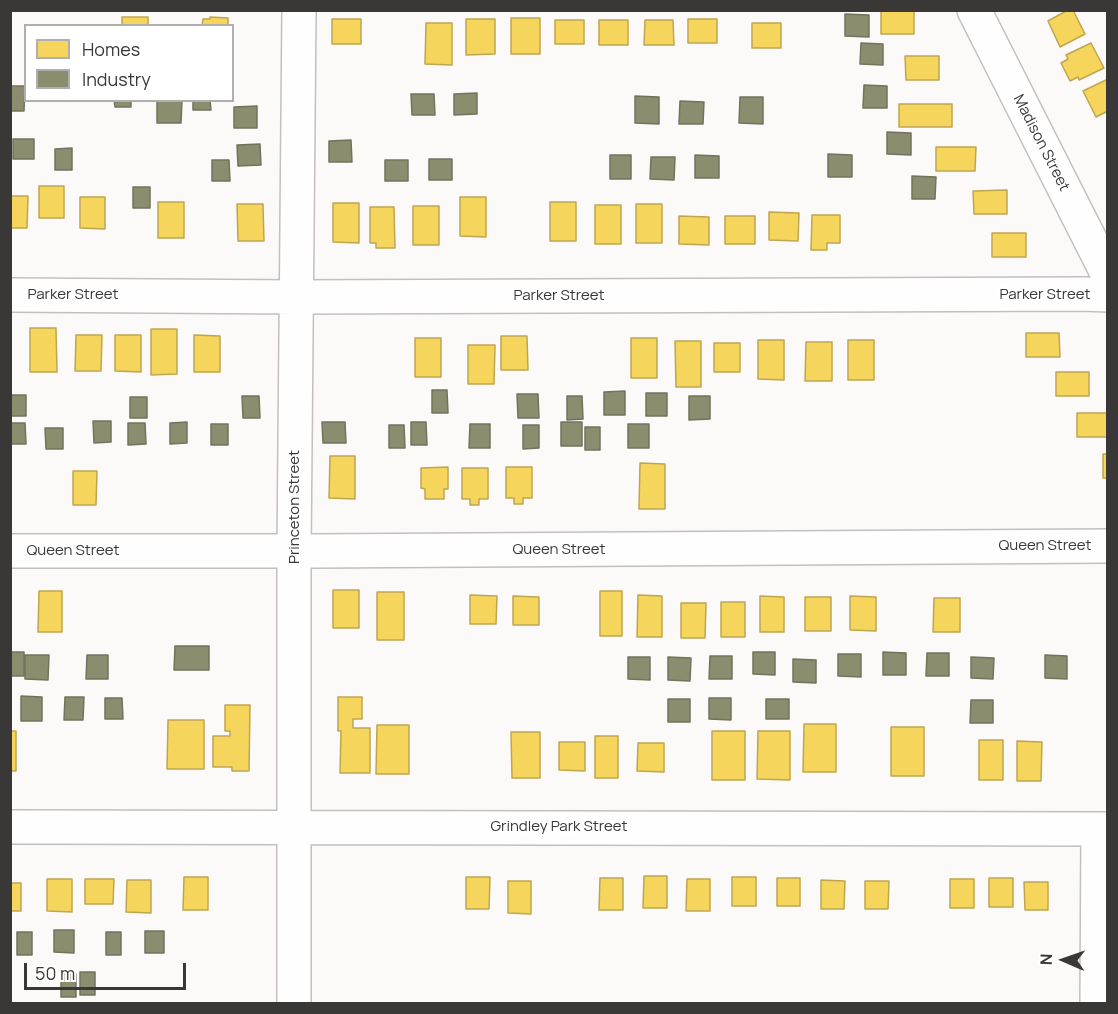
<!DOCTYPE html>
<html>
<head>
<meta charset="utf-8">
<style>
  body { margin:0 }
  #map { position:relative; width:1118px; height:1014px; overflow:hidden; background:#fcfaf8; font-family:Manrope,sans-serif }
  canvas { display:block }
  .frame { position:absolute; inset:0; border:12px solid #3a3836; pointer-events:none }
  .legend { position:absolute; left:24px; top:24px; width:210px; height:78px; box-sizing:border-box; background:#fff; border:2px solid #b0afaf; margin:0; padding:8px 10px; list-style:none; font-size:18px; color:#3a3836 }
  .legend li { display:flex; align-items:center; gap:12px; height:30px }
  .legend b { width:30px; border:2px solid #b0afaf }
  .north { position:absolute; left:1034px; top:930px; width:60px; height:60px; -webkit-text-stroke:4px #fff; paint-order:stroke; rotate:272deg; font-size:16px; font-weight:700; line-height:24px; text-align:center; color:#3a3836 }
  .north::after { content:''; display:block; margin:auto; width:21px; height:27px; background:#3a3836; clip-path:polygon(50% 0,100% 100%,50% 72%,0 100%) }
  .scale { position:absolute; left:24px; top:963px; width:162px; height:27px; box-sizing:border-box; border:3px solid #3a3836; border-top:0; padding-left:8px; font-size:18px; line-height:21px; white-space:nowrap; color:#3a3836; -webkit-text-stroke:4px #fff; paint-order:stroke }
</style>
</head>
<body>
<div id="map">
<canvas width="1118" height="1014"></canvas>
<div class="frame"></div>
<ul class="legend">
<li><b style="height:16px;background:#f6d55c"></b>Homes</li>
<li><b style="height:16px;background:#8c8c6e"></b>Industry</li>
</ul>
<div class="north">N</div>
<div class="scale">50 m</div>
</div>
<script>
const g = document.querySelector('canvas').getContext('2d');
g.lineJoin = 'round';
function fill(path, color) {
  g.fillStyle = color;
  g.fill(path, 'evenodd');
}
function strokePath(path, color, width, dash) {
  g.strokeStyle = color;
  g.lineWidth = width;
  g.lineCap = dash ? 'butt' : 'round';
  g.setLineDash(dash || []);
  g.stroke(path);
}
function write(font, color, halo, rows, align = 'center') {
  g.font = font + ' Manrope,sans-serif';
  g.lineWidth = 6;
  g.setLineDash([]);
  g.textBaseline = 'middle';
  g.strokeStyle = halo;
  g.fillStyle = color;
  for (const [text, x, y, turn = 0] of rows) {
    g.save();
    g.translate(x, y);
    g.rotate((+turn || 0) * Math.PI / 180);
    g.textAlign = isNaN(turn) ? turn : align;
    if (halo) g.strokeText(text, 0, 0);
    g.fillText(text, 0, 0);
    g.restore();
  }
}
const homes = new Path2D(`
  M881 10H914V34H881Z
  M1068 10H1073L1085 34 1060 47 1048 21Z
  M122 17H148V26H122Z
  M210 17 228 18V26H202L203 19H210Z
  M511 18H540V54H511Z
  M332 19H361V44H332Z
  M466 19H495V54L466 55Z
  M688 19H717V43H688Z
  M555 20H584V44H555Z
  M599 20H628V45H599Z
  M645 20H673L674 45H644Z
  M426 23H452V65L425 64Z
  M752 23H781V48H752Z
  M1091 43 1104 68 1079 80 1078 77 1070 81 1061 63 1068 59 1066 55Z
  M905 56H939V80H906Z
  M1108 79V111L1096 117 1083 91Z
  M899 104H952V127H899Z
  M936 147H976L975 171H936Z
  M39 186H64V218H39Z
  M1007 190V214H974L973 191Z
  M10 196H28L27 228H10Z
  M80 197H105V229L80 228Z
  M460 197H486V237L460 236Z
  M158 202H184V238H158Z
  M550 202H576V241H550Z
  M333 203H359V243L333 242Z
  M237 204H263L264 241H238Z
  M636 204H662V243H636Z
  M595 205H621V244H595Z
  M413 206H439V245H413Z
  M370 207H394L395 248H376V243H370Z
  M769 212 799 213 798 241 769 240Z
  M812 215H840V243H827V250H811Z
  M679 216 709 217V245L679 244Z
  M725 216H755V244H725Z
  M992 233H1026V257H992Z
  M30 328H56L57 372H30Z
  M151 329H177V374L151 375Z
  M1026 333H1059L1060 357H1026Z
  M76 335H102L101 371H75Z
  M115 335H141V372L115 371Z
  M194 335 220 336V372H194Z
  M501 336H527L528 370H501Z
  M415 338H441V377H415Z
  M631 338H657V378H631Z
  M758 340H784V380L758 379Z
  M848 340H874V380H848Z
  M675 341H701V387H676Z
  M806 342H832V381H805Z
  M714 343H740V372H714Z
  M468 345H495L494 384H468Z
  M1056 372H1089V396H1056Z
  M1077 413H1108V437H1077Z
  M1103 454H1108V478H1103Z
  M330 456H355V499L329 498Z
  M640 463 665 464V509H639Z
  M448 467V489H444V499H425V489L421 488V468Z
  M506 467H532V498H523V504H514V498H506Z
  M462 468H488V499H479V505H470V499H462Z
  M73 471H97L96 505H73Z
  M333 590H359V628H333Z
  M39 591H62V632H38Z
  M600 591H622V636H600Z
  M377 592H404V640H377Z
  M470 595 497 596 496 624H470Z
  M638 595 662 596V637H637Z
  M513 596 539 597V625H513Z
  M760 596 784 597V632H760Z
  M850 596 876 597V631L850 630Z
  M805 597H831V631H805Z
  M934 598H960V632H933Z
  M721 602H745V637H721Z
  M681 603H706L705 638H681Z
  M338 697H362V719H353V728H370V773H340L341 731H338Z
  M225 705H250L249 771H232V767H213V736H230V731H225Z
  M168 720H204V769H167Z
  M804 724H836V772H803Z
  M377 725H409V774H376Z
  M891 727H924V776H891Z
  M10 731H16V771H10Z
  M712 731H745V780H712Z
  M758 731H790V780L757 779Z
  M511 732H540V778H512Z
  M595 736H618V778H595Z
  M979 740H1003V780H979Z
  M1017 741 1042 742 1041 781H1017Z
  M559 742H585V771L559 770Z
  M638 743H664V772L637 771Z
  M644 876H667V908H643Z
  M184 877H208V910H183Z
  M466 877H490L489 909H466Z
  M732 877H756V906H732Z
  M600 878H623V910H599Z
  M777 878H800V906H777Z
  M989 878H1013V907H989Z
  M47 879H72V912L47 911Z
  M85 879H114L113 904H85Z
  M687 879H710V911H686Z
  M950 879H974V908H950Z
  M127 880H151V913L126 912Z
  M821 880 845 881 844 909H821Z
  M508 881H531V914L508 913Z
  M865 881H889L888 909H865Z
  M1024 882H1048V910H1025Z
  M10 883H21V911H10Z`);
fill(homes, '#f6d55c');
strokePath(homes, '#bea651', 1.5);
const industry = new Path2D(`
  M845 14 869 15V37L845 36Z
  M861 43 883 44V65L860 64Z
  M864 85 887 86V108H863Z
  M10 86H25L24 111H10Z
  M477 93V114L454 115V94Z
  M411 94H434L435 115H412Z
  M635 96 659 97V124L635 123Z
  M740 97H763V124L739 123Z
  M114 100H131V107H115Z
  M157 100H182L181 123H157Z
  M193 100H210L211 110H193Z
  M680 101 704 102 703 124H679Z
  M257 106V128H234V107Z
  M887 132 911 133V155L887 154Z
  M13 139H34V159H13Z
  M351 140 352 162H329V141Z
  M260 144 261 165 238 166 237 145Z
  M72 148V170H55V149Z
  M828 154 852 155V177H828Z
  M610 155H631V179H610Z
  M695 155 719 156V178H695Z
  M651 157H675L674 180 650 179Z
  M429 159H452V180H429Z
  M212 160H229L230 181H212Z
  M385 160H408V181H385Z
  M912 176 936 177 935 199H912Z
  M133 187H150V208H133Z
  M432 390H447L448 413H432Z
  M625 391V415H604V392Z
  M646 393H667V416H646Z
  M517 394H538L539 418H518Z
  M10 395H26V416H10Z
  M242 396H259L260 418H243Z
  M567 396H582L583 419 567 420Z
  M689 396H710V419L689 420Z
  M130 397H147V418H130Z
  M93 421H111V442L94 443Z
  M187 422V443L170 444V423Z
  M322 422H345L346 443H323Z
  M411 422H426L427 445H411Z
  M561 422H582V446H561Z
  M10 423H25L26 444H10Z
  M128 423H145L146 444 128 445Z
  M211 424H228V445H211Z
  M470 424H490V448H469Z
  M628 424H649V448H628Z
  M389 425H404L405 448H389Z
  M523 425H539V448L523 449Z
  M585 427H600V450H585Z
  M45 428H63V449H46Z
  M175 646H209V670H174Z
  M10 652H24V676H10Z
  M753 652H775V675L753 674Z
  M883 652 906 653V675H883Z
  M927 653H949V676H926Z
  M838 654H861V677L838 676Z
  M25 655H49L48 680 25 679Z
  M87 655H108V679H86Z
  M1045 655 1067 656V679L1045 678Z
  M710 656H732V679H709Z
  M628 657H650V680L628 679Z
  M668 657 691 658 690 681 668 680Z
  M971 657 994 658 993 679 971 678Z
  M793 659 816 660V683L793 682Z
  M21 696 42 697V721H21Z
  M65 697H84L83 720H64Z
  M105 698H122L123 719H105Z
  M709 698H731V720L709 719Z
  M668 699H690V722H668Z
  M766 699H789V719H766Z
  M971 700H993V723H970Z
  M54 930H74V953L54 952Z
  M145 931H164V953H145Z
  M17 932H32V955H17Z
  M106 932H121V955H106Z
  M80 972H95V995H80Z
  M61 974H76V997H61Z`);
fill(industry, '#8c8c6e');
strokePath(industry, '#73735d', 1.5);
const minor = new Path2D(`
  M974 10 1108 275
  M10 295 297 297 1085 294 1108 295
  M10 551H315L1108 546
  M10 827 1108 829
  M294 1004V551L299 10
  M1097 1004 1098 829`);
strokePath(minor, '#c2bfbe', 36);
strokePath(minor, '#fffefe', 33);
write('15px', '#3a3836', '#fff', [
  ["Madison Street",1041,143,63],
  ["Parker Street",73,295],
  ["Parker Street",1045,295],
  ["Parker Street",559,296],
  ["Princeton Street",295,507,-90],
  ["Queen Street",1045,546],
  ["Queen Street",559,550],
  ["Queen Street",73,551],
  ["Grindley Park Street",559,827]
]);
</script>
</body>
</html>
